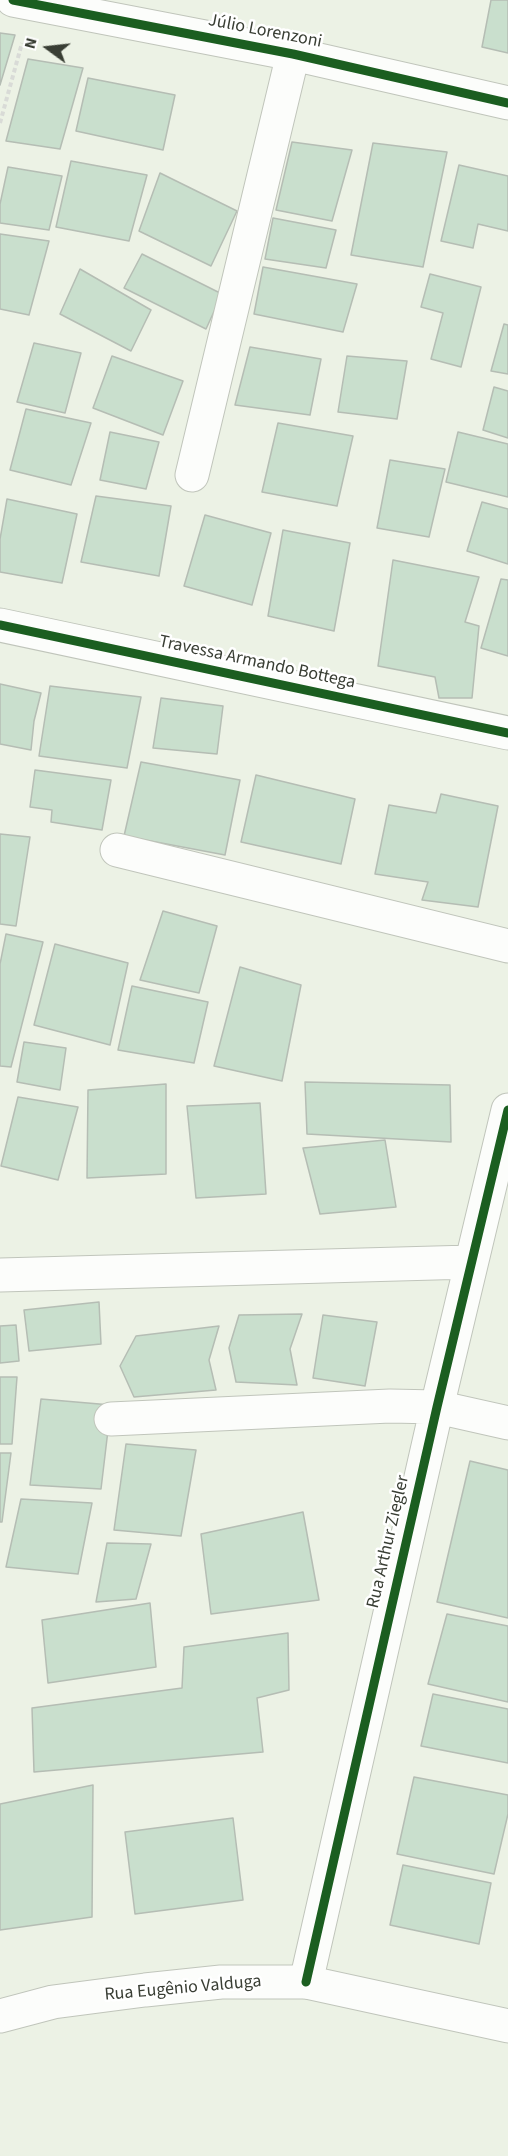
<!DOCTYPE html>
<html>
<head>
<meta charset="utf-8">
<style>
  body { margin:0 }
  #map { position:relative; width:508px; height:2156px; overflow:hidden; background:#ecf2e5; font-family:"Source Sans 3",sans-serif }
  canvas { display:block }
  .north { position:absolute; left:18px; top:18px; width:60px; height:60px; -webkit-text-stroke:4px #fff; paint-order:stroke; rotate:285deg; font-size:16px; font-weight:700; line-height:24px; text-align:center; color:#393e34 }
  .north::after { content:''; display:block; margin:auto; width:21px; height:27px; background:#393e34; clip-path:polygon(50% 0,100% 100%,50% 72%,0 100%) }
</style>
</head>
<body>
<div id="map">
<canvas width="508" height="2156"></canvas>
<div class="north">N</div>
</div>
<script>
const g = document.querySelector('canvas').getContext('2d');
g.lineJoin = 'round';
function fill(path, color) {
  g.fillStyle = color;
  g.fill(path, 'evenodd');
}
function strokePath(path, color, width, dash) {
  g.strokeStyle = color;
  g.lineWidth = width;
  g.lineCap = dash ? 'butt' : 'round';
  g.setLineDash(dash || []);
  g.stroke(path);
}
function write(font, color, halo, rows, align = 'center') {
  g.font = font + ' "Source Sans 3",sans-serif';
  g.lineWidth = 5;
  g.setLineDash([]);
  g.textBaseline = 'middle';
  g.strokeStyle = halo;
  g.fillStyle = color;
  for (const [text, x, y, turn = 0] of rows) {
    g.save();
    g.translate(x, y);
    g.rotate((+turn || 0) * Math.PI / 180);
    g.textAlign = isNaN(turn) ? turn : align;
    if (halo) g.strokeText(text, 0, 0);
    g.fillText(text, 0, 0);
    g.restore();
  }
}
const building = new Path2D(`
  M491 0H508V53L482 47Z
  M0 33 15 35 0 85Z
  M28 59 83 68 60 149 6 141Z
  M88 78 175 95 163 150 76 131Z
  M292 142 352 150 332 221 276 210Z
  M373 143 447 152 423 267 351 255Z
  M71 161 147 175 129 241 56 227Z
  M459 165 508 176V231L478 224 473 248 441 241Z
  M8 167 62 176 49 230 0 223V204Z
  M160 173 237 211 211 266 139 231Z
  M273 218 336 230 326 268 265 259Z
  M0 234 49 241 29 315 0 309Z
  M142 254 222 294 206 329 124 288Z
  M263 267 357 284 343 332 254 314Z
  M80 269 151 310 131 351 60 314Z
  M430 274 481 287 461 367 431 359 443 313 421 307Z
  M504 324 508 325V374L491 371Z
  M34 343 81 353 65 413 17 402Z
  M250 347 321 359 310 415 235 405Z
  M112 356 183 381 163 435 93 408Z
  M347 356 407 361 397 419 338 412Z
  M494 387 508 391V438L483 430Z
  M26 409 91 423 71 485 10 470Z
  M278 423 353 436 337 506 262 492Z
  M110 432 159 442 146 489 100 480Z
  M458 432 508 444V497L446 482Z
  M390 460 445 469 429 537 377 528Z
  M96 496 171 506 159 576 81 562Z
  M7 499 77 514 62 583 0 572V539Z
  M482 502 508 509V564L467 551Z
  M205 515 271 533 252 605 184 586Z
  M283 530 350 543 334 631 268 616Z
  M393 560 479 577 465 622 479 626 472 698H439L435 677 378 666Z
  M501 579 508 580V656L481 648Z
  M0 684 41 693 34 721 31 750 0 744Z
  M50 686 141 697 127 768 39 756Z
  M161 698 223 706 217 754 153 748Z
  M141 762 240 780 225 855 124 836Z
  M35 770 111 780 102 830 51 822 52 810 30 807Z
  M256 775 355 799 341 864 241 842Z
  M441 794 498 806 478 907 422 900 428 882 375 874 389 805 436 813Z
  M0 834 30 837 16 926 0 924Z
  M163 911 217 926 199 993 140 980Z
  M6 934 43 942 11 1067 0 1066V964Z
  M55 944 128 963 110 1045 34 1025Z
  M240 967 301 985 282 1081 214 1066Z
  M132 986 208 1002 194 1063 118 1050Z
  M24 1042 66 1048 60 1090 17 1082Z
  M305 1082 450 1085 451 1142 307 1134Z
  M166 1084V1174L87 1178 88 1090Z
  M18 1097 78 1107 58 1180 1 1166Z
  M260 1103 266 1194 196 1198 187 1106Z
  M385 1140 396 1207 320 1214 303 1148Z
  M99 1302 101 1344 29 1351 24 1310Z
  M302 1314 290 1349 297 1385 236 1382 229 1348 239 1315Z
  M323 1315 377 1322 365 1386 313 1378Z
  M16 1325 19 1361 0 1363V1326Z
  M219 1326 209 1360 216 1390 134 1397 120 1366 136 1336Z
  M0 1377H17L12 1444H0Z
  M41 1399 111 1405 101 1489 30 1485Z
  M126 1444 196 1450 181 1536 114 1530Z
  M0 1453H11L2 1522H0Z
  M470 1461 508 1470V1618L437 1602Z
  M21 1499 92 1503 78 1574 6 1567Z
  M303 1512 319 1600 211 1614 201 1534Z
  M107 1543 151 1544 136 1599 96 1602Z
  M150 1603 156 1667 48 1683 42 1620Z
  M447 1614 508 1626V1702L428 1684Z
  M288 1633 289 1690 257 1698 263 1752 34 1772 32 1708 182 1688 184 1647Z
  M433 1694 508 1709V1763L421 1746Z
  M414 1777 508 1795V1814L494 1874 397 1854Z
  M93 1785 92 1917 0 1930V1804Z
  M233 1818 243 1900 135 1914 125 1832Z
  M403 1865 491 1883 479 1944 390 1925Z`);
fill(building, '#c9dfcd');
strokePath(building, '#b5bdb4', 1.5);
const minor = new Path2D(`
  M13 0 293 54 508 103
  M192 475 293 54
  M0 625 508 733
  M117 850 508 946
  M0 1275 471 1262
  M111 1419 390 1406 437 1407 508 1423
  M306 1982 437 1407 508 1110`);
const major = new Path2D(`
  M0 2016 53 2002 145 1990 221 1982H306L508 2026`);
strokePath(minor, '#c0c5bb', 35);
strokePath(major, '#c0c5bb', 35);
strokePath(new Path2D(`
  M0 123 22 43`), '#d9dbd7', 4, [4.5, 3]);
strokePath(minor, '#fcfdfb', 33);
strokePath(major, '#fcfdfb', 33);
strokePath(new Path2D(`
  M13 0 293 54 508 103
  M0 625 508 733
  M306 1982 437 1407 508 1110`), '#1b5e20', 9);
write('18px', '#393e34', '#fff', [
  ["Júlio Lorenzoni",265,32,11],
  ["Travessa Armando Bottega",257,663,12],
  ["Rua Arthur Ziegler",389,1542,-77],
  ["Rua Eugênio Valduga",183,1989,-5]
]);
</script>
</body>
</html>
